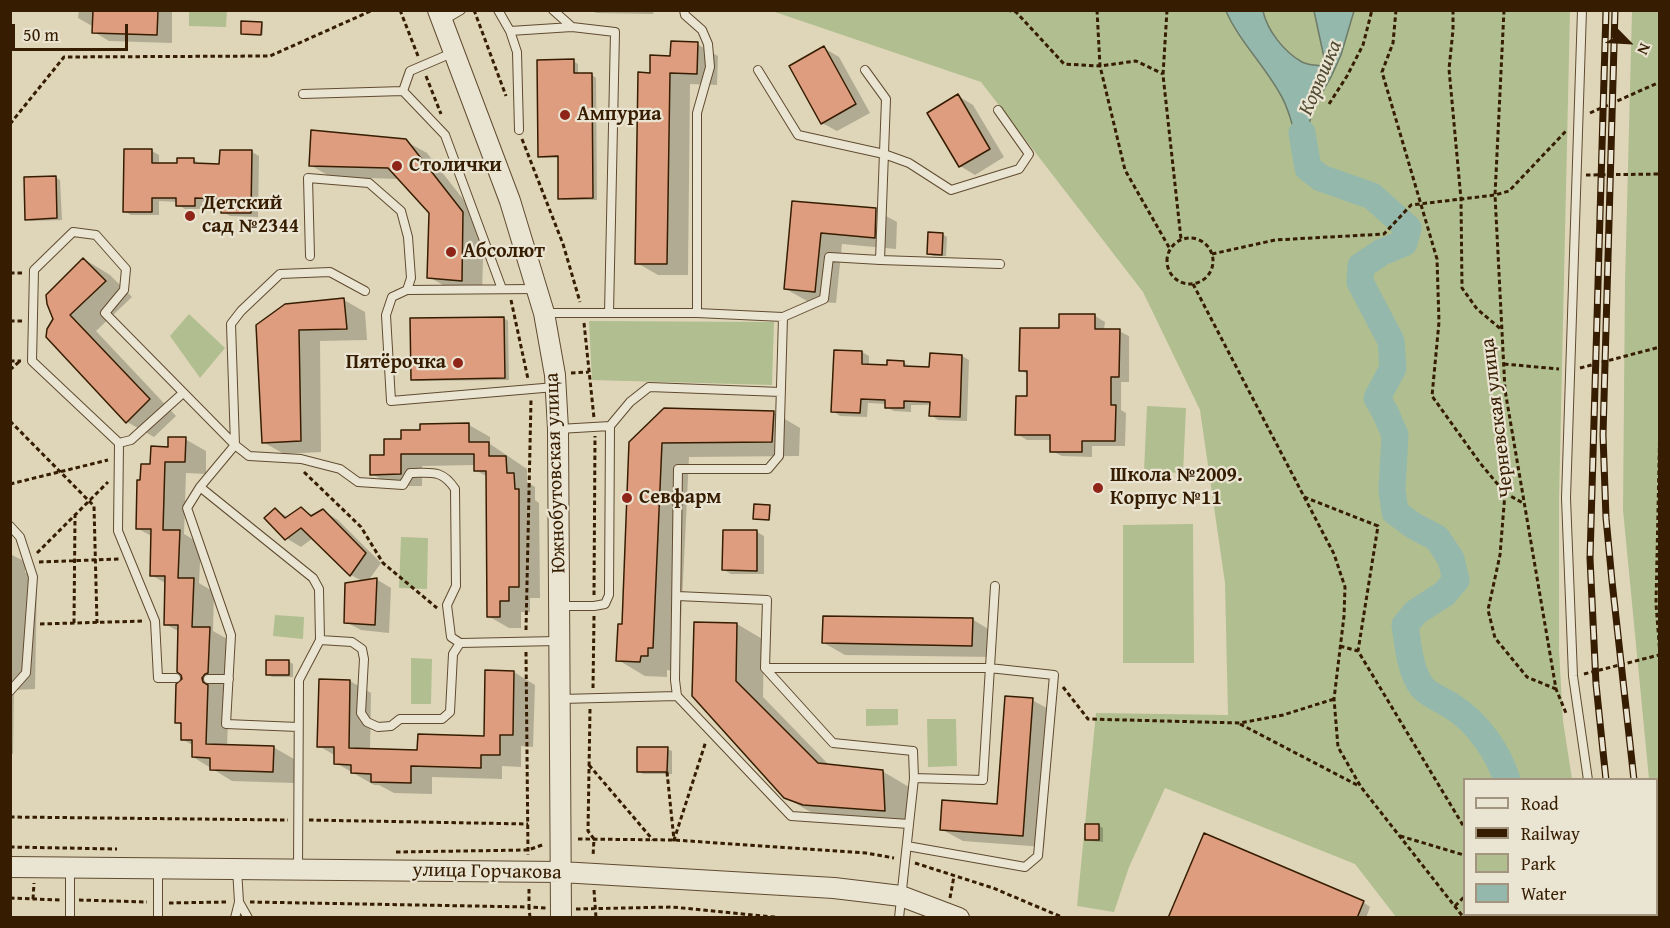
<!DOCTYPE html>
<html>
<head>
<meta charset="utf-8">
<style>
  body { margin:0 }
  #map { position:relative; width:1670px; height:928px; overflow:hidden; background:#dfd6b9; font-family:"Gentium Book Plus",serif }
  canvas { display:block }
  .frame { position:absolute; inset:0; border:12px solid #361d01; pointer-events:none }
  .legend { position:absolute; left:1463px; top:778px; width:195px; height:138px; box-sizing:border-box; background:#eae4d2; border:2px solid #a2947e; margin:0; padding:8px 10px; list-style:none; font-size:18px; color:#361d01 }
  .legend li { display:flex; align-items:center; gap:12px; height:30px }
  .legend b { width:30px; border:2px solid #a2947e }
  .north { position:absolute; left:1598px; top:12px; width:60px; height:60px; -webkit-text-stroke:4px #eae4d2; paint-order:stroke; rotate:114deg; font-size:16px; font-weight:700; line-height:24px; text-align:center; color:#361d01 }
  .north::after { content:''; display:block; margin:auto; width:21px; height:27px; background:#361d01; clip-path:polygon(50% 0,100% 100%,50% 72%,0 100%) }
  .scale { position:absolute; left:12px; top:24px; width:116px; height:27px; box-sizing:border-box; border:3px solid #361d01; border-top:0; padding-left:8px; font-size:18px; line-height:21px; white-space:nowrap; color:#361d01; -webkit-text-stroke:4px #eae4d2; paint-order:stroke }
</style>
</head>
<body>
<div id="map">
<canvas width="1670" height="928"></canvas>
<div class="frame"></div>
<ul class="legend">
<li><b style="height:8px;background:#eae4d2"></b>Road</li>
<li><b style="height:8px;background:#361d01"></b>Railway</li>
<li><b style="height:16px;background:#b1be90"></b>Park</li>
<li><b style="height:16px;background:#94b9ac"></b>Water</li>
</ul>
<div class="north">N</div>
<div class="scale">50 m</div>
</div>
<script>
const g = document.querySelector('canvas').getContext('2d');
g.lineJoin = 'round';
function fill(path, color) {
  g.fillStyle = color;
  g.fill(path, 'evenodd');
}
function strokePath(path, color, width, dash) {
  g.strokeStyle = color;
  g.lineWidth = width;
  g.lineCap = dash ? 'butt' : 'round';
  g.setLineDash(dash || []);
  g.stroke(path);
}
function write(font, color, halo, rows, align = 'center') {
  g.font = font + ' "Gentium Book Plus",serif';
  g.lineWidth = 4.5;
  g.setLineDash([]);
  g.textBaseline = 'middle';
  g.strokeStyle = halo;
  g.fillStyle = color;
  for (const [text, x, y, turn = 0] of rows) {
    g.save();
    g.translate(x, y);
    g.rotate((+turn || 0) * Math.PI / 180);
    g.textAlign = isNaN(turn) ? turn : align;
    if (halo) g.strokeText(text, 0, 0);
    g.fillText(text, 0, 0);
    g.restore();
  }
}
fill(new Path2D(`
  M189 11H227L226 27 189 26Z
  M772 11H1570L1559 501V651L1563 721 1572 779 1464 780V914H1586V917H1396L1355 864 1165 788 1129 867 1114 912 1077 906 1096 713 1228 715 1225 583 1200 410 1143 292 981 82Z
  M1632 11H1660L1659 895 1656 867V780L1649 779 1623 510 1625 283Z
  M189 314 225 348 200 378 170 336Z
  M589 321 774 322 772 385 592 380Z
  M1147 406 1186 408 1183 473 1144 471Z
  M1193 524 1194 663H1123V525Z
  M401 537 428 538 427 589 399 588Z
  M275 615 304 617 303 639 273 636Z
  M411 658 432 659 431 704H411Z
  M866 709H898V725L866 726Z
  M927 719H956L957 766 928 767Z`), '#b1be90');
const water = new Path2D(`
  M1226 11H1263C1267 30 1284 52 1302 62 1308 65 1315 65 1321 66L1325 62 1314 11H1354L1341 55 1331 77 1314 107 1306 134 1310 163 1308 168 1303 167C1296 143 1292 113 1279 92 1263 64 1238 39 1226 11Z`);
fill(water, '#94b9ac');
strokePath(water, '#6e7b68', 1.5);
fill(new Path2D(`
  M79 10H172V43L109 41 94 32V27L78 18Z
  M591 10H654L653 14 596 13Z
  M261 23 263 24V35L243 33Z
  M697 44 718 56 717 85 690 84 688 275H658L637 263 652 74 671 58Z
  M824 48 839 57 870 113 837 131 822 123Z
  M573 61 578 64V75H592L596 78 597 200H564L560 198 559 158H544L539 156Z
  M958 96 973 105 1004 157 975 175 960 166Z
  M405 141 427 153 484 226 482 292 450 289 429 277 430 212 400 179 331 177 310 165Z
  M152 151 159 155V164L179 165 194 160 201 164 221 165 252 152 259 156 258 217 230 216 223 212V202H202V209H185L178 205V202L159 201V215H131L124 211Z
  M56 178 60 180 62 220 31 221 27 219Z
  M793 202 875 210 897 222 896 249 842 244 836 303 807 301 786 289Z
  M942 234 947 237 946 256H933L928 253Z
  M84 259 110 275 132 297 96 331 176 416 154 437 127 422 55 319Z
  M344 300 365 312 367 340 320 341 321 452 284 454 263 442 258 326Z
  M1095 316 1105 322 1104 330 1119 331 1129 336V382H1121V410L1126 413 1125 446H1092V457L1062 456 1052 451V440H1027L1017 434 1028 398 1029 375 1020 370 1061 329Z
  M504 318 508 321 509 380 417 381 412 379Z
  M835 351 862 352 869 356V366L889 367 903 362 911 367 930 368 962 356 969 360 967 421 938 420 931 415V405H911V412L894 411 886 407 887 404 868 403 867 417 840 416 833 411Z
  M665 409 773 412 800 428 799 456 689 457 679 663H675L674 671 667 670V677L645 676 618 660Z
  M469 425 490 437V444L527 469V482L535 487V500L539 503 540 598H530V612H521V628H509L488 616V477L475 470V465L422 466V486H393L372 474 386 456 403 441 422 431Z
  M185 439 206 451V474L186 473 184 534 201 544 199 583 214 592 213 631 231 641 226 686 223 691 224 696 229 699 227 746 273 747 294 759V783L232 781 193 757 194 746 182 739V725L177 722 184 679 180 632 165 624 167 584 151 575 153 537 137 528 142 481 152 466 170 448Z
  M769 507 771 508 770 520 755 519Z
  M301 509 314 516 323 511 338 520 381 563 368 581 376 579 391 588 389 633 361 630 346 622 362 581 351 575 313 538 301 547 286 538 276 510 288 517Z
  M757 532 764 536V574H731L724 570Z
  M10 554 26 562 25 572 37 579 35 689 14 690 13 754H10Z
  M972 619 993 632V657L845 655 824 643Z
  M737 624 764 640 763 697 830 766 882 771 909 787 912 825 831 819 812 813 785 797 694 696Z
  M288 661 293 664V677H272L268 674Z
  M514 672 535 685 533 747 521 746V767L502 766V779L432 777V794L394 793 379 785H374L336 763V756L319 746 320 680 350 681 371 693 370 750 419 752 485 737Z
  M1032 700 1054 712 1044 847 963 841 941 829 998 806Z
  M667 749 672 751V774H643L639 771Z
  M1099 826 1103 828V842L1091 841 1086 839Z
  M1363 902 1370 907 1366 918H1170Z`), '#0003');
strokePath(new Path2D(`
  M1302 133 1308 168 1321 178 1372 196 1408 228 1404 243 1382 252 1361 266 1360 282 1391 341 1393 368 1377 398 1386 414 1395 435 1392 489 1395 512 1414 526 1437 538 1451 559 1456 580 1444 594 1416 612 1405 625C1408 645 1410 671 1422 687 1428 695 1445 701 1453 707 1478 723 1498 752 1507 780`), '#94b9ac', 27);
const building = new Path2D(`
  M93 10H158L157 35 92 33Z
  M241 21 262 22 261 35 241 34Z
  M671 41 698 42 697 74 670 73 667 264H635L638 72 650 73V55L670 56Z
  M824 46 856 104 821 124 789 66Z
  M574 59V73H592L593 198 558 199V156L538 157 537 60Z
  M958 94 990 149 959 167 927 113Z
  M311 130 406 139 463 212 462 281 427 278 429 213 388 168 309 166Z
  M124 149H152V163H177V158H194V163L219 164 220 150H252L251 213H221V199L195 198V206H176V198H152V212H123Z
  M56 176 57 218 25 220 24 177Z
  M792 201 876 208 875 238 821 233 815 292 784 289Z
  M928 232 943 233 942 255 927 254Z
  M83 258 106 281 70 315 150 399 126 423 46 337 47 329 53 319 47 304 46 295Z
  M344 298 347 329 299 330 301 441 262 443 256 325 285 304Z
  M1059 314H1095V329H1120L1119 377H1111V405H1116L1115 441H1082V452H1050V435H1015L1016 396H1027V371H1019L1020 328H1059Z
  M504 317 505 378 411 380 410 318Z
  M834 350 862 351V364L887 365V360L904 361V366L929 367 930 353 962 355 960 417 929 416 930 402 904 401V408H885V400L861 399 860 413 831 412Z
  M664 408 774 411 772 442 662 443 653 648H648V656H641L640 662 616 661 618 624H622L629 442Z
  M469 423V442H489V456H506L507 473H514L515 489H519V587H509V601H500V617H487L486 471H474V454H401V474L370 475V455H384V439H401V430H420V424Z
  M168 437H186L185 462H165L163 530H180L178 578H194L192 627H210L208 673 205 674 202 678 203 682 208 685 206 744 274 746 273 772 210 770V758L192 757V740H181V723H175L176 684 182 679 181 675 177 672 178 625H164L165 576H150L151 529H136L137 480H140L141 464H150L151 446 168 447Z
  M754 504 770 505 769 520 753 519Z
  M301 507 311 516 323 509 366 553 350 576 301 528 285 540 264 518 275 508 285 518Z
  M723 530H757V571L722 570Z
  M377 578 375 625 344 623 345 583Z
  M823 616 973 618 972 646 822 643Z
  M694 622 737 623 736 681 818 763 883 770 885 811 803 805 784 798 692 696Z
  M266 660H289V675H266Z
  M485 670 514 671 513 735H500V755H481V768L411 766V783L371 782V774L351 773V765L334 764V747H317L319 679 350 680 349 748 417 750 418 734 484 736Z
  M1005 696 1033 698 1023 836 940 830 942 800 997 804Z
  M637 747H668L667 772H637Z
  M1085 824H1099V840H1085Z
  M1204 833 1364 901 1357 918H1168Z`);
fill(building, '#de9d7e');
strokePath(building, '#361d01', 1.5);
const service = new Path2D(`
  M498 10 510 31 572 27
  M553 10 572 27 615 32 609 313
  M1582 10 1566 498 1573 676 1588 780
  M444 20 461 10
  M510 31 517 52 519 130
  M758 70 798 135 884 154 909 163 951 190 1019 169 1029 154 998 110
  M403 91 410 71 452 53
  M303 94 403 91 445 135 502 289
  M310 256 308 178 369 183 401 211 408 237 411 278 407 290
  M880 260 1000 264
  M535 289 407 290 392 297 386 315 391 401 555 387
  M365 291 330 272 280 274 241 311 231 324 235 445 249 456 301 459 340 469 358 482 403 485 410 473C431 473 442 469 455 489L456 586 447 605 451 637 460 643
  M545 313H697V113L710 67 708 44 702 30 685 15 684 10
  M697 313 783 317 779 456 768 469H678L675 680 677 696 791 816 909 824 899 918
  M783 317 824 299 829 257 880 260 886 99 865 70
  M610 426 630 402 649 387 781 392
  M559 429 610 426 609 595 605 604 594 606H559
  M119 443 131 440 183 393
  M10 526 20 537 33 577 26 673 10 691
  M677 596 767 600 765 668 833 743 913 751 914 778 909 824
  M320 640 352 642 362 649 364 659 361 713 367 722 378 727 391 726 400 719H442L450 712 453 654 460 643 557 641
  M765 668H989L1054 675 1038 856 1025 867 907 846
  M176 678H158L155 621 118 531 119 443 32 361 34 270 73 232 96 235 126 269 124 290 105 313 235 445 200 487
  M208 679H229
  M561 699 677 696
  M914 778 983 780 995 586
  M298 868 299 680 320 640 319 589 313 578 200 487 187 508 231 635 226 724 298 727
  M239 902 248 918
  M70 918V869
  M158 918V870
  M235 918 239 902 237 869
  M1599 918V914`);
const tertiary = new Path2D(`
  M438 10 510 201 544 313 555 375 558 429 561 918
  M10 867 561 872 834 888 901 896 959 918`);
strokePath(service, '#604b2f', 10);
strokePath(tertiary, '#604b2f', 22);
strokePath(new Path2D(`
  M400 10 418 56
  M474 10 506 96
  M1007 10 1016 12 1064 64 1100 66 1136 61 1163 74
  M1097 10 1100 66 1125 170 1170 249
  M1167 10 1163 75 1181 239
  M1396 10 1393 43 1382 72 1437 259 1439 322 1432 396 1480 463 1505 493 1523 503
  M1453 10V30L1449 69 1461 199 1462 288 1477 309 1502 330
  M1504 10 1495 195 1505 390 1556 689 1566 713
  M426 76 441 114
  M1329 104 1347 76 1363 45 1372 10
  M1590 113 1660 82
  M10 124 64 57 270 56 373 10
  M522 139 563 244 580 302
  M1586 175 1660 174
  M1167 261a23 23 0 1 1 46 0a23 23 0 1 1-46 0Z
  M1212 254 1275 240 1384 234 1411 205 1495 195 1509 191 1566 131
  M10 273H23
  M1193 284 1334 554 1345 587 1344 616 1334 699 1338 747 1361 787 1464 918
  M511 300 528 379
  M10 321H22
  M584 323 594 418
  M10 361H21
  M1504 364 1559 369
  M1580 368 1660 347
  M10 370 20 361
  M571 373 589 372
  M1660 418 1656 604 1660 655
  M10 421 94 506 97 623
  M304 472 361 527 383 563 437 608
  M10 484 108 460
  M1505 493 1500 555 1488 610 1495 638 1527 677 1556 689
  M1304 497 1378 526 1358 651 1464 827
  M37 553 108 482
  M39 562 119 559
  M594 595 595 436
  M74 623 75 516
  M40 624 145 621
  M526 630 531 400
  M1340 646 1358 651
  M526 652 528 855
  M1584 674 1659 655
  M1063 687 1088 719 1240 723 1283 715 1334 699
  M593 688 594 616
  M590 709 588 831 594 839 593 856
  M1240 724 1359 786
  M589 765 653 840
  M667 772 674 840 706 741
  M10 817 288 820
  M309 820 528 824
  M1656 829H1660
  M1400 836 1464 855
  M578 839 674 840 866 853 894 858
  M10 847 117 849
  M396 852 528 850 545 844
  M915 863 993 888 1064 918
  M529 889V907L546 908
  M594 890 596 918
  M10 898 60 900
  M950 898 954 876
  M33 899 34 883
  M79 900 147 902
  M250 902 529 907 530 918
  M169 903 228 902
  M1455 906 1464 897
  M1656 908 1660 907
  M576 909 672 907 784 918
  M1555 914 1560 918
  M1634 914 1635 918
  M1617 918 1619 914`), '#361d01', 3, [4.5, 3]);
strokePath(service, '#eae4d2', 8);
strokePath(tertiary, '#eae4d2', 20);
const rail = new Path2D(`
  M1606 10 1590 558 1596 684 1606 780
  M1615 10 1603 435 1606 518 1612 581 1634 780
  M1621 914V918
  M1648 914V918`);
strokePath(rail, '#361d01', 7);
strokePath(rail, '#eae4d2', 4.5, [14]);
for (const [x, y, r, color] of [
  [565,115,6,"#8f2418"],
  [397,166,6,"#8f2418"],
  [190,216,6,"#8f2418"],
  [451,252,6,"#8f2418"],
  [458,363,6,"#8f2418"],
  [1098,488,6,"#8f2418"],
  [627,498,6,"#8f2418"]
]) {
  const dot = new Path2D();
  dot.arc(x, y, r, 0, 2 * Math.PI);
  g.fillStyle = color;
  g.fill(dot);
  strokePath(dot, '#eae4d2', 2);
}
write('bold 20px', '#361d01', '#eae4d2', [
  ["Ампуриа",577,115],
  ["Столички",409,166],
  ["Детский",202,204],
  ["сад №2344",202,227],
  ["Абсолют",463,252],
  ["Пятёрочка",446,363,"right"],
  ["Школа №2009.",1110,476],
  ["Корпус №11",1110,499],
  ["Севфарм",639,498]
], 'left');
write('20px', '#361d01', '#eae4d2', [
  ["Черневская улица",1498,418,-97],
  ["Южнобутовская улица",556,473,-92],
  ["улица Горчакова",487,872,1]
]);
write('italic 21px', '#524c34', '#eae4d2', [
  ["Корюшка",1321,78,-67]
]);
</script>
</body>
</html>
